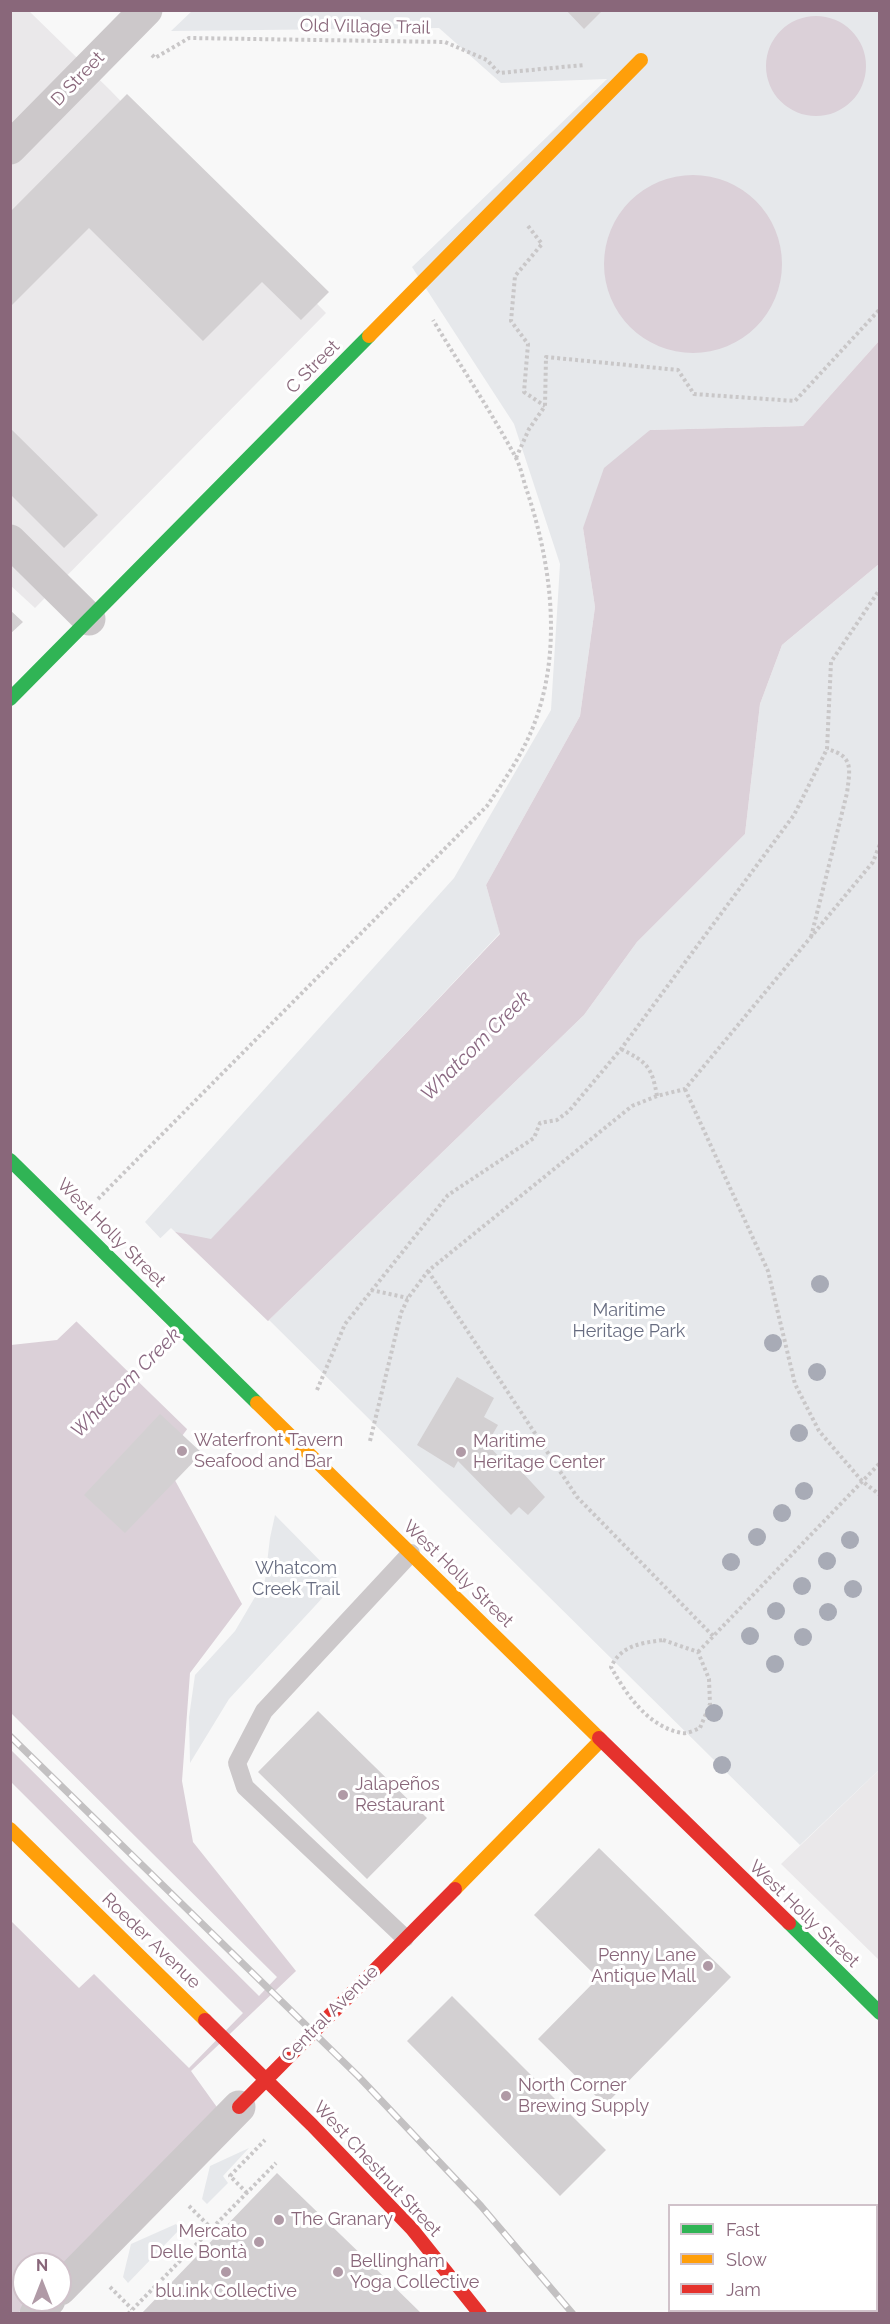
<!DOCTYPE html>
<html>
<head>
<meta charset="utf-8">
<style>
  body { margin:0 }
  #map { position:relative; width:890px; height:2324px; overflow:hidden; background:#f8f8f8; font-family:Raleway,sans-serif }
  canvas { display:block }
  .frame { position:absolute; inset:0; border:12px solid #89677a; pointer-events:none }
  .legend { position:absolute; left:668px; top:2204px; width:210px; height:108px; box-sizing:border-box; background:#fff; border:2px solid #d0c2ca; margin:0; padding:8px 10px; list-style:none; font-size:18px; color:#89677a }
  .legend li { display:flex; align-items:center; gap:12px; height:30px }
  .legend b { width:30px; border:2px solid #d0c2ca }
  .north { position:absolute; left:12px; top:2252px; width:60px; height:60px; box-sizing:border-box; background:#fff; border:2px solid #d0c2ca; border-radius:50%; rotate:0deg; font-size:16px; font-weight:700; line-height:24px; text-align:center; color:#89677a }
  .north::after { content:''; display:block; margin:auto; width:21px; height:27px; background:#b09aa6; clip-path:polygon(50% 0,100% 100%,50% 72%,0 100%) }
</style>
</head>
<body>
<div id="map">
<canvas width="890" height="2324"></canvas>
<div class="frame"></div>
<ul class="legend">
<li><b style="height:8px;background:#30b455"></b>Fast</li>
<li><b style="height:8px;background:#ff9f0a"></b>Slow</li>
<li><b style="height:8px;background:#e5322d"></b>Jam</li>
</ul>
<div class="north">N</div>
</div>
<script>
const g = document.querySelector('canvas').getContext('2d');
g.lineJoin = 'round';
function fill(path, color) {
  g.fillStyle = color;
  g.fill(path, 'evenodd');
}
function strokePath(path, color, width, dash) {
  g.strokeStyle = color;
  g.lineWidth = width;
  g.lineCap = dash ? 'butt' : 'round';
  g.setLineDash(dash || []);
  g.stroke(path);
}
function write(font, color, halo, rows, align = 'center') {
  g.font = font + ' Raleway,sans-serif';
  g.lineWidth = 6;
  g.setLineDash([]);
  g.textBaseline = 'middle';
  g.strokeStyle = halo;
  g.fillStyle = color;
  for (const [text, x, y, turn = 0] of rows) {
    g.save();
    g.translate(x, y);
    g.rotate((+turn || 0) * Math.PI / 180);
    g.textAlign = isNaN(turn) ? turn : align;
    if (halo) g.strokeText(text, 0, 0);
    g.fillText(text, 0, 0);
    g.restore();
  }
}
fill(new Path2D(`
  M10 11H29L110 90 326 313 35 608 10 585Z
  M879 1770V1960L781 1864Z`), '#eae8ea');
fill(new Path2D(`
  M193 10 879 11V341L803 426 650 430 583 528 595 607 580 716 486 885 500 933 211 1240 171 1231 162 1240 145 1222 454 878 551 710 560 564 514 424 412 267 607 79 501 83 439 28 171 31Z
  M879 564V1770L800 1845 269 1320 584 1015 637 942 745 834 760 704 782 645Z
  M275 1515 339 1580 229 1699 190 1763 189 1717 195 1675 235 1631 265 1580 270 1538Z
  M249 2148 223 2176 228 2183 207 2204 202 2199 210 2166Z
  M176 2224 180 2229 128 2283 123 2277 131 2244Z`), '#e6e8eb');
fill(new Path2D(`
  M766 66a50 50 0 1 1 100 0a50 50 0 1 1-100 0Z
  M604 264a89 89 0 1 1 178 0a89 89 0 1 1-178 0Z
  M879 341V564L782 645 760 704 745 834 637 942 584 1015 269 1320 164 1460 242 1604 190 1673 182 1781 193 1842 296 1971 191 2071 219 2110 60 2271V2264H24V2300H31L18 2313 11 2314V1345L57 1340 171 1231 211 1239 500 934 486 885 580 716 595 607 583 528 604 468 650 430 803 426Z`), '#dbd0d8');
fill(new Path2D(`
  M171 1228 270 1323 189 1431 75 1320Z
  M11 1713 277 1977 259 1996 11 1750Z
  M11 1782 243 2013 189 2068 94 1974 79 1988 10 1920Z`), '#f8f8f8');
fill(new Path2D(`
  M566 10H603L584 29Z
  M127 94 329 292 301 320 262 282 203 341 89 228 10 307V212Z
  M10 428 98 515 64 548 10 494Z
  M10 610 23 622 10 634Z
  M457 1377 494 1398 484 1417 498 1425 487 1444 504 1462 509 1458 545 1497 528 1515 519 1507 511 1515 458 1461 454 1468 417 1445Z
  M160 1414 202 1453 125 1533 84 1495Z
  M318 1711 427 1818 367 1879 258 1772Z
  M599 1848 731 1977 605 2105 538 2039 598 1978 534 1915Z
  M452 1996 606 2150 560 2196 407 2041Z
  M277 2173 373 2266 422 2314H141Z`), '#d3d0d2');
strokePath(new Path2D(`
  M152 55 155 58 189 38 445 42 487 60 499 73 584 65
  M528 226 542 244 515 276 511 321 528 344 524 392 545 406
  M516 458 529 429 545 406 546 357 678 370 694 394 795 401 880 309
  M811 937 847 793C850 769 854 756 827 749
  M621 1049C647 1062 652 1067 657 1096
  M685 1089 768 1271 795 1384 819 1431 862 1481 880 1495
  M98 1199 487 806C505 779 525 751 536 719 562 646 551 563 527 491 523 480 521 467 515 456 490 410 460 365 433 320
  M428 1271 577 1497 713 1636
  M371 1290 408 1298
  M317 1390 345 1324 448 1195 534 1138 540 1123 557 1120 569 1111 621 1049 794 815 827 749 831 662 880 589
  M370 1441 401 1313 408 1298 428 1271 632 1106 657 1096 685 1089 873 862 880 844
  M663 1640 698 1652 709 1679 710 1704 700 1728C695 1730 687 1734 682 1733 648 1727 626 1694 611 1667 621 1645 642 1643 663 1640Z
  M698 1652 880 1463
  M247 2193 230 2176 265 2140
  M189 2206 211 2228
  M110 2287 132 2309
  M128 2314 276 2163`), '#c9c7c8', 4, [3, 3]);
strokePath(new Path2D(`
  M405 1938 245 1787 237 1763 264 1711 411 1553`), '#ccc8ca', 18);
strokePath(new Path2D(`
  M10 148 146 10
  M10 541 89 619
  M60 2289 239 2107
  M36 2314 49 2300`), '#ccc8ca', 33);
strokePath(new Path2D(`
  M10 699 369 336
  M10 1160 257 1403
  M789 1923 880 2013`), '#30b455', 14);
strokePath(new Path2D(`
  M369 336 641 60
  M257 1403 599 1738
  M10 1829 205 2020
  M455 1889 601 1740`), '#ff9f0a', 14);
strokePath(new Path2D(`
  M599 1738 789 1923
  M205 2020 312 2125 412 2229 480 2314
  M239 2107 455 1889`), '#e5322d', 14);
const rail = new Path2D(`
  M10 1736 359 2077 481 2206 573 2314`);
strokePath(rail, '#c3c1c2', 7);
strokePath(rail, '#fff', 4.5, [14]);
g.fillStyle = '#a8abb6';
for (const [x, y] of [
  [820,1284],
  [773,1343],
  [817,1372],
  [799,1433],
  [804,1491],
  [782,1513],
  [757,1537],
  [850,1540],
  [827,1561],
  [731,1562],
  [802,1586],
  [853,1589],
  [776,1611],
  [828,1612],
  [750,1636],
  [803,1637],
  [775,1664],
  [714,1713],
  [722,1765]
]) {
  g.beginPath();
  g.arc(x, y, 9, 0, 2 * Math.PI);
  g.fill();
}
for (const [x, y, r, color] of [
  [182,1451,6,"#b09aa6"],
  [461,1452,6,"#b09aa6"],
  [343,1795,6,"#b09aa6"],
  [708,1966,6,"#b09aa6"],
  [506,2096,6,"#b09aa6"],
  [279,2220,6,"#b09aa6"],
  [259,2242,6,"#b09aa6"],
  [226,2272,6,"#b09aa6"],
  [338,2272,6,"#b09aa6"]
]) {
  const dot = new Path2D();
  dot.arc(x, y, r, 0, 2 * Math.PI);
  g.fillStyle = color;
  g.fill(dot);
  strokePath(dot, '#fff', 2);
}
write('18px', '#89677a', '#fff', [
  ["Old Village Trail",365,27,1],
  ["D Street",78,79,-46],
  ["C Street",313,367,-45],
  ["West Holly Street",111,1233,45],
  ["West Holly Street",458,1574,44],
  ["West Holly Street",804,1914,44],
  ["Roeder Avenue",151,1941,44],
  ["Central Avenue",330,2014,-45],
  ["West Chestnut Street",377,2169,47]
]);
write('18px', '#676c80', '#fff', [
  ["Maritime",629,1311],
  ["Heritage Park",629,1332],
  ["Whatcom",296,1569],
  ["Creek Trail",296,1590]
]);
write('18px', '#89677a', '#fff', [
  ["Waterfront Tavern",194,1441],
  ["Seafood and Bar",194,1462],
  ["Maritime",473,1442],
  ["Heritage Center",473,1463],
  ["Jalapeños",355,1785],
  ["Restaurant",355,1806],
  ["Penny Lane",696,1956,"right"],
  ["Antique Mall",696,1977,"right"],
  ["North Corner",518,2086],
  ["Brewing Supply",518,2107],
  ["The Granary",291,2220],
  ["Mercato",247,2232,"right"],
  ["Delle Bontà",247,2253,"right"],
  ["Bellingham",350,2262],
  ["Yoga Collective",350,2283],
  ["blu.ink Collective",226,2292,"center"]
], 'left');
write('italic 20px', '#8b6982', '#fff', [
  ["Whatcom Creek",476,1046,-45],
  ["Whatcom Creek",126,1383,-45]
]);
</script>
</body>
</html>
